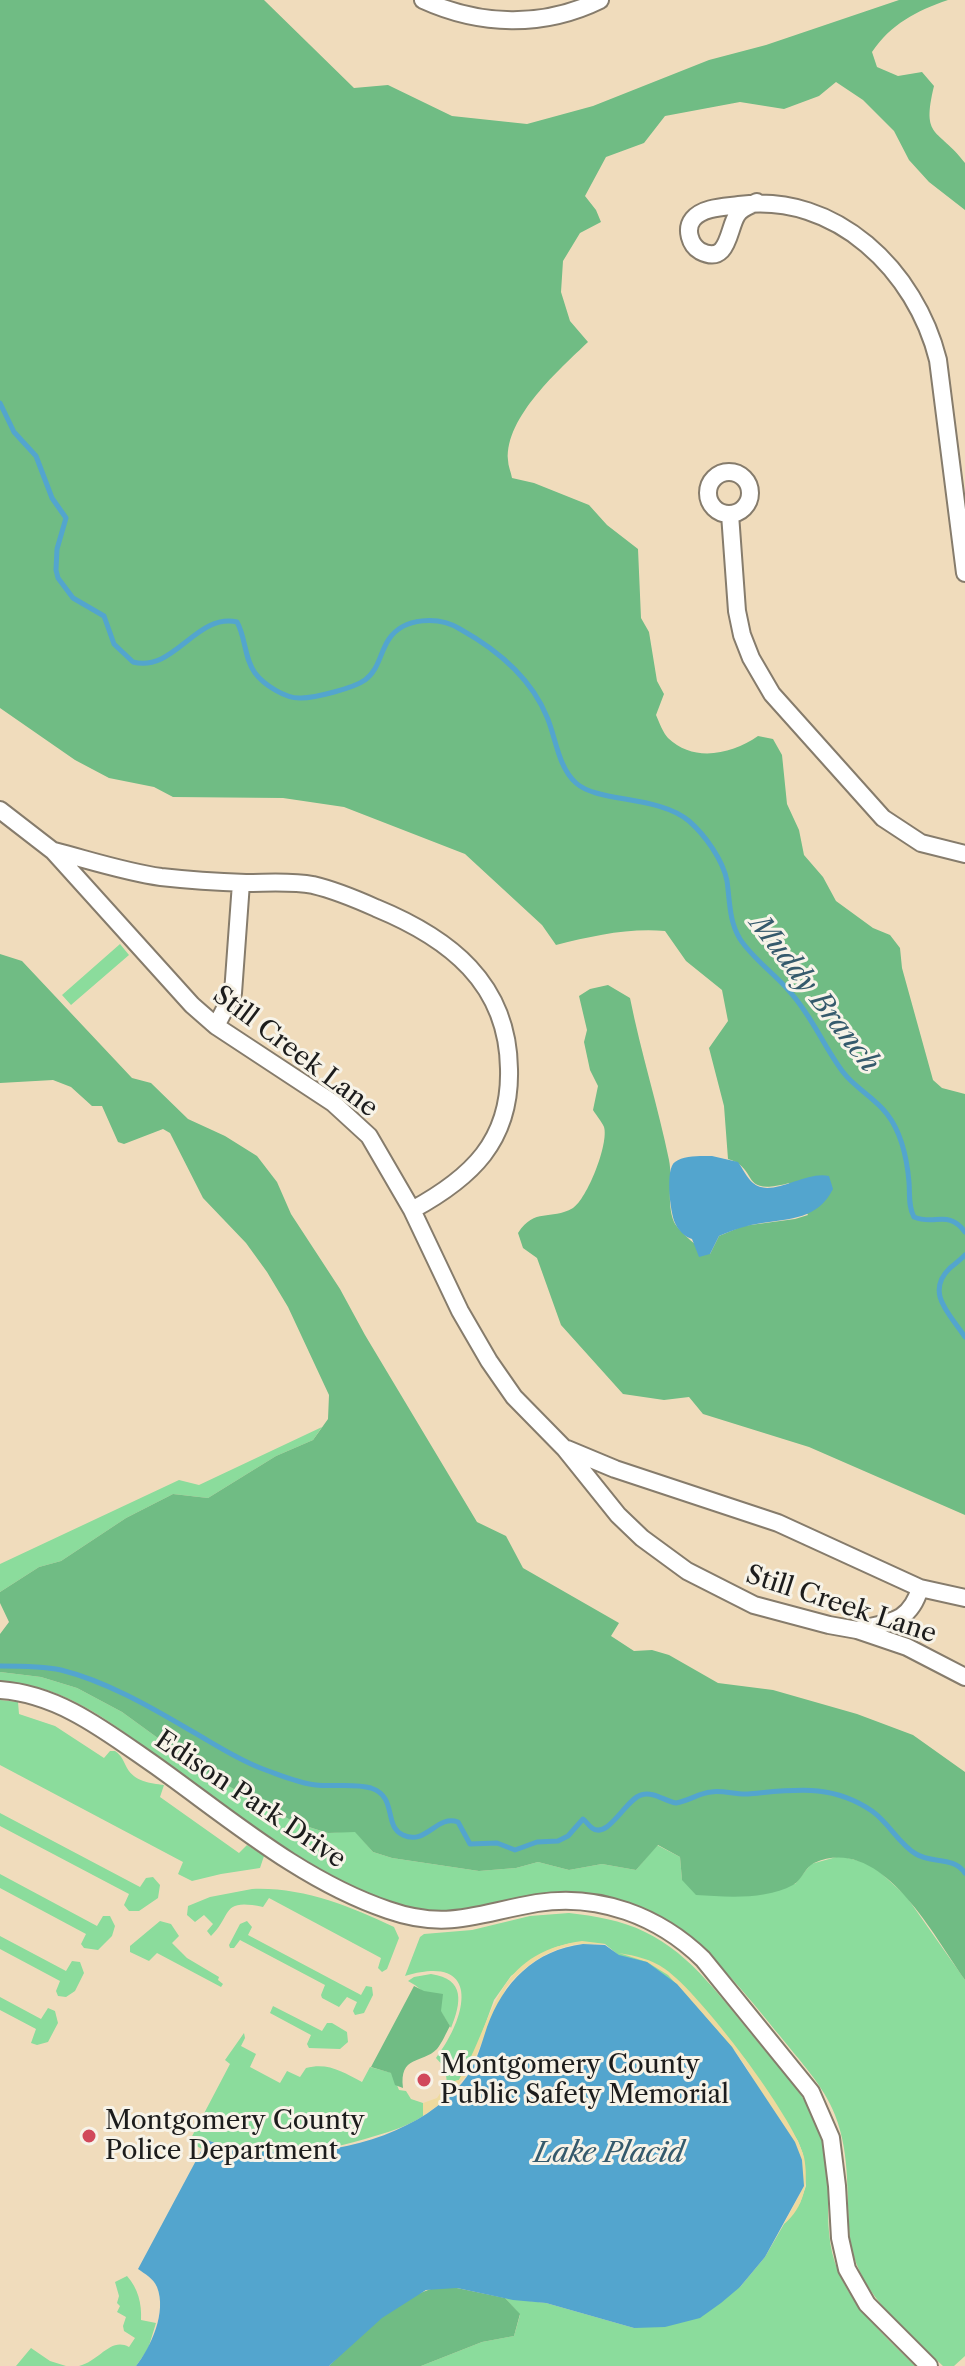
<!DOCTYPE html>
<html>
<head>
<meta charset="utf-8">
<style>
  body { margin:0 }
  canvas { display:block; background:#f0dcbc }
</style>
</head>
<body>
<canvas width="965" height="2366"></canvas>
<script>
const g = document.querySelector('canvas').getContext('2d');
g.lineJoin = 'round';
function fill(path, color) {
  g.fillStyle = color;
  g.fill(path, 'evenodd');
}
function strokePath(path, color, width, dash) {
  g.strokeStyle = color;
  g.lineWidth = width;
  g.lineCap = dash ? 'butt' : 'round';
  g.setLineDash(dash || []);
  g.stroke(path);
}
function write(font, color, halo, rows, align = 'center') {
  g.font = font + ' "Libre Caslon Text",serif';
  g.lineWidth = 6;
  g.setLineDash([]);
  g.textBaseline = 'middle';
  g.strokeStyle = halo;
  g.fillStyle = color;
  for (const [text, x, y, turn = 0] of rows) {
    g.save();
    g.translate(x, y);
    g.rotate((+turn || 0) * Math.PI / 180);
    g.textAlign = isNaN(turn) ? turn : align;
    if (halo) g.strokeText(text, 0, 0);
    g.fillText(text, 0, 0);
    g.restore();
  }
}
fill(new Path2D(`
  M120 944 129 955 71 1005 62 995Z
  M322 1427 313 1440 276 1456 208 1498 173 1494 126 1518 61 1561 39 1567 0 1592V1564L179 1480 199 1485Z
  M0 1672 41 1677 77 1688 122 1712 210 1776 296 1823 328 1833 355 1831 373 1852 392 1858 479 1871 516 1868 538 1862 569 1870 602 1864 636 1870 657 1845 680 1857 682 1880 795 1884 811 1864 840 1856 871 1864 906 1896 965 1980V2356L954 2366H943C907 2331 862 2297 851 2246 845 2201 852 2158 835 2115 824 2086 799 2060 780 2036 723 1966 668 1894 568 1892 537 1891 509 1902 479 1908 429 1918 386 1903 341 1880 280 1849 225 1805 170 1766 119 1729 67 1683 0 1682Z
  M0 1700 18 1702 19 1714 55 1726 104 1758 110 1751H115C122 1756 123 1760 127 1768 135 1782 150 1783 164 1785L160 1797 239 1853 247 1845 264 1856 260 1868 221 1874 192 1881 178 1874 183 1862 0 1765Z
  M0 1813 140 1887 146 1878 153 1877 160 1885 158 1898 139 1911H129L124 1905 129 1894 0 1826Z
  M0 1874 97 1926 103 1916H110L115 1926 112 1936 98 1950 84 1948 81 1944 86 1934 0 1888Z
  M252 1889C303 1887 349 1906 394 1927L399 1938 387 1969 382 1972 378 1968 381 1958 269 1898 263 1907C220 1898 233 1915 211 1936L207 1931 213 1924 204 1915 195 1922 187 1915 188 1906 210 1897Z
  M569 1913C595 1916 621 1920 645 1932 692 1954 724 2002 757 2041 779 2068 808 2097 820 2130 833 2163 826 2197 829 2232 833 2291 876 2327 915 2366H421L482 2342 514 2336 520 2315 505 2298 546 2303 634 2328 740 2287 765 2257 784 2224 800 2203 806 2186 803 2154 798 2141 745 2059 605 1944 571 1943 556 1947 537 1956 511 1976 494 2000 474 2055 459 2080 447 2083 445 2068 436 2058C468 2016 482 1953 405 1976L420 1937 424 1934 472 1930 530 1916Z
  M160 1921 171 1924 179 1936 172 1943 187 1958 219 1977 218 1980 223 1984 221 1987 157 1953 149 1961 130 1952V1946Z
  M247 1921 252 1927 248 1935 361 1995 366 1986 372 1987 373 1995 364 2013 355 2015 353 2011 357 2002 347 1997 339 2007 322 1998 321 1995 325 1985 240 1940 234 1948H230L229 1945 240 1924Z
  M0 1936 66 1971 72 1961 80 1962 84 1973 75 1991 66 1997 58 1996 56 1991 60 1981 0 1949Z
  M431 1974C466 1979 461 2003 451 2028 440 2009 427 1991 408 1981L414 1977Z
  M0 1997 41 2019 48 2008 55 2011 58 2023 48 2042 37 2045 31 2043 36 2029 0 2010Z
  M273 2006 322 2031 327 2023H332L347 2032 348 2042 340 2049 309 2048 307 2044 311 2035 270 2013Z
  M244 2033 245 2038 241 2046 256 2054 250 2067 280 2083 287 2071 300 2077 306 2068C328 2062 343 2072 362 2082L370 2067 392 2073 399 2090 406 2091 411 2099 423 2103V2116C405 2128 385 2133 365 2139 311 2155 261 2159 207 2140L202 2149 189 2142 230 2064 225 2060Z
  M127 2276C138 2288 142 2304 141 2320L156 2323 148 2349 136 2366H79C100 2361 110 2337 129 2347L135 2338 124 2331 123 2326 126 2317 117 2312 120 2306 117 2303 119 2296 115 2282Z
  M31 2348 50 2361 66 2366H16Z`), '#8bdc9c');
fill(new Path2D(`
  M0 0H264L354 88 388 85 452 116 527 124 593 106 709 60 766 45 899 0H948C916 11 891 24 872 52L877 67 898 76 922 72 934 86C921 140 938 127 965 163V210L929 182 909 160 894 131 863 100 836 82 819 96 784 109 740 102 665 116 644 143 606 157 585 196 596 210 601 222 580 233 563 261 561 292 570 321 588 342C560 369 505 417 508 460 508 466 511 472 512 478L534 483 589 505 607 525 638 549 641 618 649 632 657 681 664 694 656 715C659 722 663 733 668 738 694 763 732 754 758 736L773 739 782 755 787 804 799 830 804 855 823 877 836 901 873 928 890 935 900 948 902 968 933 1080 942 1088 965 1094V1515L809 1447 703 1414 689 1397 664 1400 623 1394 561 1325 537 1258 523 1248 518 1233C535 1207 550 1221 573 1208 587 1199 609 1144 604 1127 602 1122 596 1115 593 1110L598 1086 590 1070 584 1042 587 1030 579 996 590 989 608 985 630 998C641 1053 658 1106 669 1160 673 1180 666 1202 674 1222 679 1232 700 1249 710 1254L719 1236 743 1226 795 1219 808 1215 789 1183C738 1197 760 1168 728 1159L724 1106 709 1048 728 1021 722 990 686 961 665 931C627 928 593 936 556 945L542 925 465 854 344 807 283 798 173 797 154 787 109 778 75 760 0 708Z
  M0 954 22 961 132 1078 151 1083 188 1119 225 1136 257 1156 277 1182 291 1214 340 1289 365 1335 477 1522 506 1536 523 1568 619 1623 611 1636 634 1651 652 1650 669 1655 718 1683 773 1690 857 1714 913 1735 965 1772V1980C933 1935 881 1833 814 1863 805 1867 802 1880 793 1885 765 1900 727 1897 696 1895L682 1880 680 1857 658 1845 636 1870 602 1864 569 1870 538 1862 516 1868 479 1871 392 1858 373 1852 355 1832 328 1833 296 1823 210 1776 122 1712 77 1688 41 1677 0 1672V1634L9 1622 0 1603V1592L39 1567 61 1561 126 1518 173 1494 208 1498 276 1456 313 1440 328 1419 329 1395 288 1307 267 1272 246 1243 203 1198 170 1133 163 1129 124 1144 118 1142 102 1106H92L71 1087 53 1080 0 1083Z
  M414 1986 424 1991 443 1994 441 2011 450 2026C446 2033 442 2043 437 2049 422 2064 399 2055 403 2088L395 2085 391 2073 371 2067Z
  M438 2287 457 2288 505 2298 520 2314 514 2336 482 2342 421 2366H329C360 2336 395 2298 438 2287Z`), '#70bc84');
fill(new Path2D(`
  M582 1941 606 1944C598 1945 590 1943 581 1944 552 1946 523 1966 506 1988L468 2074 441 2103 423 2116V2103L437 2098 447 2083 459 2080C496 2017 493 1954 582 1941Z
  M619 1953C636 1956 651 1959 665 1969 700 1993 794 2117 804 2157 809 2182 804 2208 784 2224L804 2186 748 2070 732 2047 668 1975 647 1962Z`), '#eeda9e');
fill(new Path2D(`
  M712 1156 738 1162C743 1169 747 1178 753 1183 771 1199 806 1170 829 1176L833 1189C817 1220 791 1218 762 1223 747 1225 733 1230 719 1236L710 1254 699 1257 692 1239C685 1237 678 1230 675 1223 670 1212 665 1168 675 1162 684 1155 701 1156 712 1156Z
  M583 1944 605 1945 619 1955 647 1962 677 1984 732 2047 795 2142 802 2160 804 2186 765 2257 740 2287 721 2303 700 2318 665 2327 634 2328 546 2303 513 2300 457 2288 426 2290 382 2318 329 2366H136C151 2347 167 2312 157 2287 153 2278 145 2274 138 2269L207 2140C286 2168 406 2149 462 2083 475 2068 481 2045 487 2027 503 1982 535 1950 583 1944Z`), '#53a5ce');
strokePath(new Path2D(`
  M0 403 14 432 36 456 52 498 66 518 57 549 56 570 58 578 73 598 104 616 114 644 133 662C174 673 196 613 237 622 246 638 244 658 255 673 264 685 286 699 301 698 315 698 354 688 365 680 379 670 380 652 389 639 404 617 439 616 460 629 496 649 531 678 547 717 556 738 558 767 576 783 598 803 658 795 689 821 705 835 723 860 727 881 730 902 729 921 740 939 753 959 775 974 790 992 812 1016 824 1047 843 1072 855 1088 875 1098 887 1114 901 1132 907 1159 909 1182 910 1194 908 1206 914 1217 935 1226 948 1209 965 1232
  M965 1255C960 1260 955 1264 950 1268 924 1293 951 1315 965 1337
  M0 1666C20 1666 42 1666 61 1670 105 1681 149 1706 188 1729 213 1743 236 1759 263 1769 280 1775 298 1783 316 1785 333 1787 354 1783 371 1788 398 1797 383 1826 403 1835 426 1846 437 1814 458 1822L470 1844 497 1843 515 1850 537 1842 558 1841 568 1836 583 1819C586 1821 588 1825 592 1828 608 1840 626 1799 641 1795 654 1791 664 1801 676 1803 689 1801 699 1793 711 1792 723 1790 736 1795 748 1794 794 1790 831 1783 872 1811 890 1824 898 1843 916 1854 932 1864 953 1856 965 1873`), '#53a5ce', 5);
const minor = new Path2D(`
  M423 0C480 26 543 28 600 0
  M757 202C749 206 741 208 737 215 728 228 729 266 700 251 690 245 685 229 693 219 703 207 725 207 739 205 836 192 916 271 938 360L965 573
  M708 493a21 21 0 1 1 42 0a21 21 0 1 1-42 0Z
  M730 514 737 611 742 635 751 658 772 694 883 818 921 843 965 854
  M0 810 53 851 192 1005 216 1026 333 1103 369 1136 412 1210 460 1311 489 1361 514 1397 565 1449 618 1515 642 1538 687 1571 754 1605 829 1625 857 1630 907 1647 965 1677
  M54 851C89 860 125 872 161 877 188 880 218 882 246 883 268 883 291 881 313 885 334 890 356 899 376 908 449 938 508 983 509 1069 511 1141 471 1178 412 1210
  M216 1026 233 993 241 883
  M567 1449 615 1469 778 1523 920 1588 965 1598
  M857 1630C889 1622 910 1623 920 1588
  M0 1690C60 1694 108 1733 156 1766 229 1818 302 1881 388 1910 448 1931 478 1913 537 1903 598 1893 659 1916 703 1959L811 2092 831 2138 837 2186 840 2238 847 2269 867 2304 929 2366`);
strokePath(minor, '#867c6c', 20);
strokePath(minor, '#fff', 16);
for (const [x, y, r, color] of [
  [424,2080,8,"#d1495b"],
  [89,2136,8,"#d1495b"]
]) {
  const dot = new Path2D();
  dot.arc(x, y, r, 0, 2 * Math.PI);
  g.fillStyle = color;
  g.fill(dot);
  strokePath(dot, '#f7f3e8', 3);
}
write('26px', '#1c1c1c', '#f7f3e8', [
  ["Still Creek Lane",295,1052,37],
  ["Still Creek Lane",841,1605,18],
  ["Edison Park Drive",250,1800,34]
]);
write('26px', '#1c1c1c', '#f7f3e8', [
  ["Montgomery County",440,2065],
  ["Public Safety Memorial",440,2095],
  ["Montgomery County",105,2121],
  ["Police Department",105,2151]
], 'left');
write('italic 28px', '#355a6c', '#f7f3e8', [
  ["Muddy Branch",814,994,52],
  ["Lake Placid",609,2154]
]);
</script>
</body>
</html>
